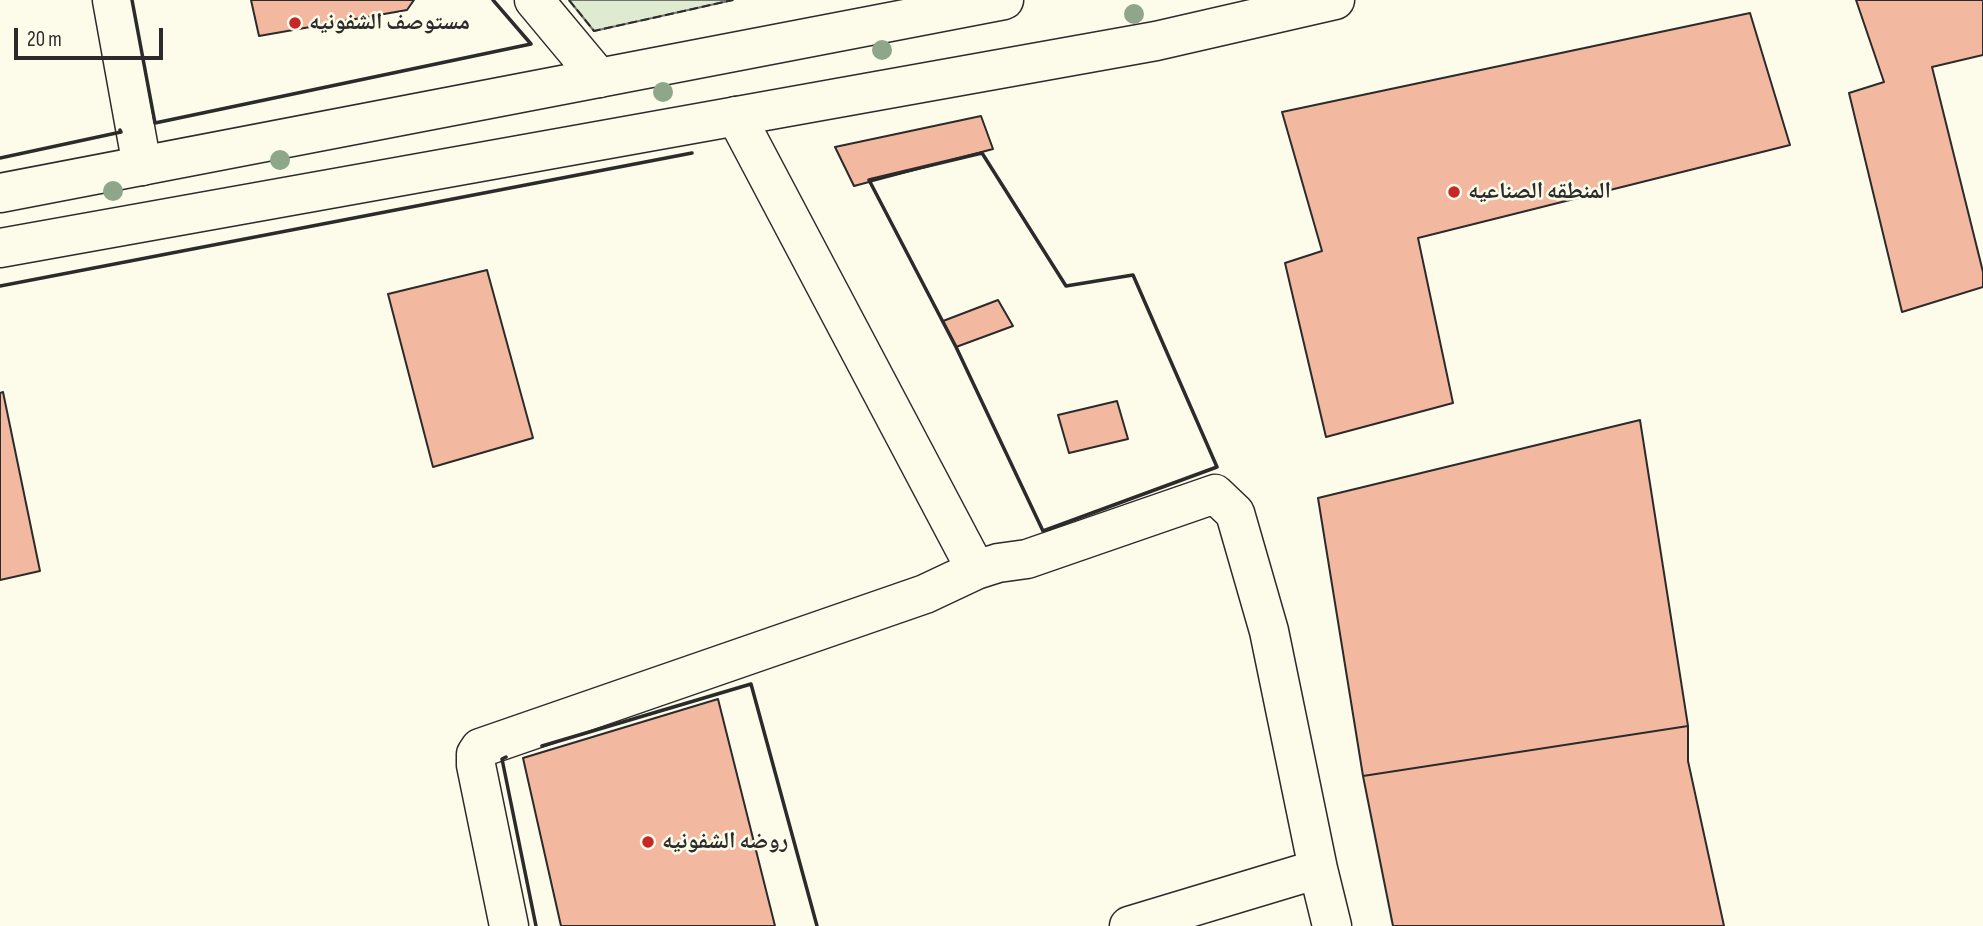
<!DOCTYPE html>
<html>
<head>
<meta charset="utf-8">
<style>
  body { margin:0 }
  #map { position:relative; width:1983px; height:926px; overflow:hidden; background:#fdfbea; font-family:"Sofia Sans Condensed",sans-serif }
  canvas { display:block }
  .scale { position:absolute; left:14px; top:28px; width:149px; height:32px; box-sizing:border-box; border:4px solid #2b2b2b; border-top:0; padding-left:9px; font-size:21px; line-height:24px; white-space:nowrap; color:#2b2b2b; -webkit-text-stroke:5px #fdfbea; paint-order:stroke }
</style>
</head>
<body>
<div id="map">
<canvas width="1983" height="926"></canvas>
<div class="scale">20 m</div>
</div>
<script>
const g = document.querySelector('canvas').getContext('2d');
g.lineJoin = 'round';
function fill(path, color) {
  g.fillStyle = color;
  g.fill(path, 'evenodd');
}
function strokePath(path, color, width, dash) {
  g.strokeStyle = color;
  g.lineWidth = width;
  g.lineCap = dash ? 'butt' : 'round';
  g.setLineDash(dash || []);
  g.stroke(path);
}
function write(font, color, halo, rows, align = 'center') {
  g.font = font + ' "Sofia Sans Condensed","Noto Naskh Arabic",sans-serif';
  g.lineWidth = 5;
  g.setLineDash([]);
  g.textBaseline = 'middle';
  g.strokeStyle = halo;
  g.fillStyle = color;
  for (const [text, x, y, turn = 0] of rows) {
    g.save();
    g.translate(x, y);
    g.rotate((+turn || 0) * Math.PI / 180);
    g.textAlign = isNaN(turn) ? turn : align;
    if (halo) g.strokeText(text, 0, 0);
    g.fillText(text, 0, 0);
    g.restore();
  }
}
const green = new Path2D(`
  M569 0H733L594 31Z`);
fill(green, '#deebd1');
strokePath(green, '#74746e', 2);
const building = new Path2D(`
  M251 0H414L407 10 259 36Z
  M1856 0H1983V55L1932 67 1983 272V287L1902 312 1849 93 1884 82Z
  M1750 13 1790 145 1418 238 1453 403 1326 437 1285 263 1322 251 1282 112Z
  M981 116 993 149 854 186 835 147Z
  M487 270 533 438 433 467 388 294Z
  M998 300 1013 326 956 347 943 321Z
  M3 392 40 571 0 580V393Z
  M1117 401 1128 439 1069 453 1058 415Z
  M1640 420 1688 726 1363 776 1318 498Z
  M718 699 775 926H561L523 758Z
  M1688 726V761L1724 926H1393L1363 776Z`);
fill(building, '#f2b8a0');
strokePath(building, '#2b2b2b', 2);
const minor = new Path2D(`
  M112 0 142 166
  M534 0 599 78
  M736 116 976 570 998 563 1027 559 1215 494 1235 513 1269 631 1318 869 1129 926
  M1318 869 1332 926
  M509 926 476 765V754L480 748 925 594 976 570`);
const major = new Path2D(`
  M0 193 1004 0
  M0 248 1156 41 1335 0`);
strokePath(minor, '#2b2b2b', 41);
strokePath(major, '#2b2b2b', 41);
strokePath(minor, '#fdfbea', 38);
strokePath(major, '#fdfbea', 38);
strokePath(new Path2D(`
  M569 0 594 31 733 0`), '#2b2b2b', 2, [9, 3.5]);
strokePath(new Path2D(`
  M132 0 155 123 531 44 493 0
  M982 153 1066 286 1133 275 1217 467 1043 531 956 347 869 180Z
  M0 158 121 132 120 130
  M0 286 692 153
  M542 746 751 684 817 926
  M506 757 502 759 536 926`), '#2b2b2b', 3.5);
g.fillStyle = '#8ea78a';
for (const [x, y] of [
  [1134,14],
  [882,50],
  [663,92],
  [280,160],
  [113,191]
]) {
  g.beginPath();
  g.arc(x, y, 10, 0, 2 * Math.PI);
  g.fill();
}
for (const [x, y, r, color] of [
  [295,23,7,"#c62828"],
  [1454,192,7,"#c62828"],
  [648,842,7,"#c62828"]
]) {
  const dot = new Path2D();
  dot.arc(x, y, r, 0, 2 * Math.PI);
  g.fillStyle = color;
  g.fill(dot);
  strokePath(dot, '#fdfbea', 2.5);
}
write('bold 23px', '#2b2b2b', '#fdfbea', [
  ["مستوصف الشفونيه",309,23],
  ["المنطقه الصناعيه",1468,192],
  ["روضه الشفونيه",662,842]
], 'left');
</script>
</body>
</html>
